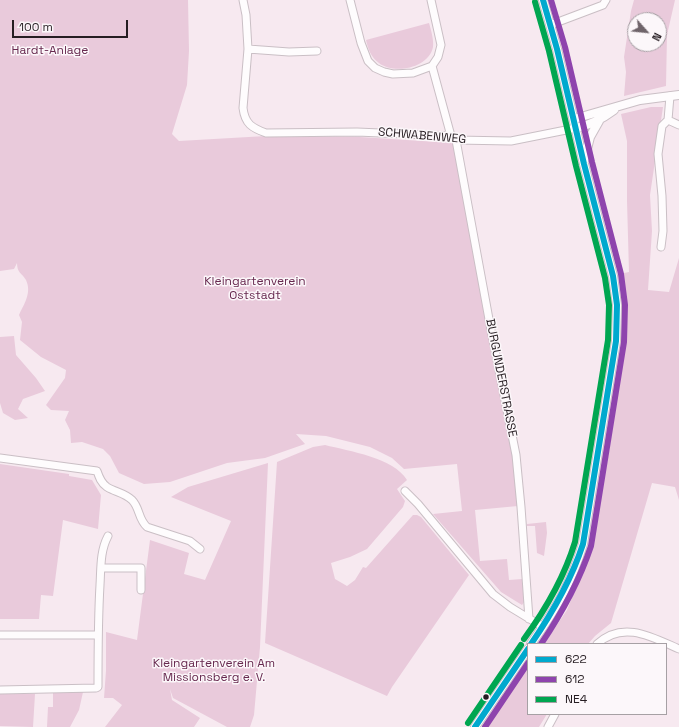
<!DOCTYPE html>
<html>
<head>
<meta charset="utf-8">
<style>
  body { margin:0 }
  #map { position:relative; width:679px; height:727px; overflow:hidden; background:#f7e9f0; font-family:"Space Grotesk",sans-serif }
  canvas { display:block }
  .legend { position:absolute; left:527px; top:643px; width:140px; height:72px; box-sizing:border-box; background:#fcf7fa; border:1px solid #a6a0a4; margin:0; padding:5px 7px; list-style:none; font-size:12px; color:#261d22 }
  .legend li { display:flex; align-items:center; gap:8px; height:20px }
  .legend b { width:20px; border:1px solid #a6a0a4 }
  .north { position:absolute; left:627px; top:12px; width:40px; height:40px; box-sizing:border-box; background:#fcf7fa; border:1px solid #a6a0a4; border-radius:50%; rotate:117deg; font-size:11px; font-weight:700; line-height:16px; text-align:center; color:#261d22 }
  .north::after { content:''; display:block; margin:auto; width:14px; height:18px; background:#6f646a; clip-path:polygon(50% 0,100% 100%,50% 72%,0 100%) }
  .scale { position:absolute; left:12px; top:20px; width:116px; height:18px; box-sizing:border-box; border:2px solid #261d22; border-top:0; padding-left:5px; font-size:12px; line-height:14px; white-space:nowrap; color:#261d22; -webkit-text-stroke:3px #fcf7fa; paint-order:stroke }
</style>
</head>
<body>
<div id="map">
<canvas width="679" height="727"></canvas>
<ul class="legend">
<li><b style="height:5px;background:#00a9ce"></b>622</li>
<li><b style="height:5px;background:#8e44ad"></b>612</li>
<li><b style="height:5px;background:#00a651"></b>NE4</li>
</ul>
<div class="north">N</div>
<div class="scale">100 m</div>
</div>
<script>
const g = document.querySelector('canvas').getContext('2d');
g.lineJoin = 'round';
function fill(path, color) {
  g.fillStyle = color;
  g.fill(path, 'evenodd');
}
function strokePath(path, color, width, dash) {
  g.strokeStyle = color;
  g.lineWidth = width;
  g.lineCap = dash ? 'butt' : 'round';
  g.setLineDash(dash || []);
  g.stroke(path);
}
function write(font, color, halo, rows, align = 'center') {
  g.font = font + ' "Space Grotesk",sans-serif';
  g.lineWidth = 3;
  g.setLineDash([]);
  g.textBaseline = 'middle';
  g.strokeStyle = halo;
  g.fillStyle = color;
  for (const [text, x, y, turn = 0] of rows) {
    g.save();
    g.translate(x, y);
    g.rotate((+turn || 0) * Math.PI / 180);
    g.textAlign = isNaN(turn) ? turn : align;
    if (halo) g.strokeText(text, 0, 0);
    g.fillText(text, 0, 0);
    g.restore();
  }
}
fill(new Path2D(`
  M0 0H188L189 51 187 85 172 134 179 141 266 136 360 137 453 143 513 458 518 506 475 510 480 561 507 559 509 580 522 579 525 601 522 605 501 592 433 514 462 511 457 464 404 469 392 458 370 447 326 436 296 434 305 444 265 458 227 463 170 482 144 484 119 473 110 456 103 449 82 442 71 443 70 430 65 420 69 411 51 410 46 405 65 378 66 370 41 357 20 340 22 322 19 315C24 304 32 293 26 280 22 273 17 273 17 263L14 269 0 271Z
  M634 0H675L667 35 666 86 624 96 626 72 624 57 631 11ZM635 20H659V44H635Z
  M429 23C431 30 434 40 433 47 429 68 394 75 379 63 371 57 368 49 366 40Z
  M651 107H663L650 195 652 231 648 290 669 292 679 258V500L675 487 652 483 611 623 595 636 588 644H544L567 610 591 550 609 452 622 357 624 300 619 274 629 272 627 201V141L621 114Z
  M14 336 16 355 36 378 45 391 23 399 18 409 28 418 15 420 3 413 0 403V337Z
  M325 445C349 451 394 458 407 480L397 489 405 501 403 507 367 549 350 557 331 563 335 579 347 586 355 580 363 567 366 568 413 515H417L421 517 469 575 392 687 387 696 265 643 277 462 313 447Z
  M268 463 260 647 254 715 250 727H227L173 698 170 689 172 700 200 718 194 727H105L122 705 113 698H104L106 671V632L137 640 150 540 189 553 184 574 205 580 231 521 171 497 188 487Z
  M0 464 69 474V476L92 480 101 495 98 529 63 520 53 596 41 595 39 619H0Z
  M546 522 547 533 544 556 537 553 535 526H527V524Z
  M528 667V714H547L539 727H487Z
  M53 692H83L79 710 70 727H47L48 707H53Z
  M0 694H35L33 727 0 726Z`), '#e9cadb');
const minor = new Path2D(`
  M243 0 246 15 248 49 243 108C245 124 252 128 266 133L357 132 451 136 456 140 511 141 576 128
  M350 0 361 43 368 61 375 68 384 72 393 74 413 73 432 66 438 57 441 45 431 0
  M550 25 603 5 606 0
  M248 49 289 52 317 51
  M432 66 451 136
  M670 96 668 120 679 125
  M456 140 491 330 516 455 521 507 529 619
  M661 247 663 231 662 196 658 154 662 126 668 120
  M0 458 97 471C99 477 101 483 107 487 115 492 125 493 132 500 140 508 138 519 147 527L190 541 200 549
  M405 491 418 504 493 594 510 607 543 627
  M101 568H141V590
  M0 635H98
  M597 644C623 620 652 637 679 649
  M0 690 96 688 98 687C98 653 98 619 100 585 101 568 100 551 108 536
  M548 727 555 714`);
const tertiary = new Path2D(`
  M574 119 640 100 679 95
  M576 128C591 125 602 119 614 110
  M584 161 590 137 599 121
  M531 644C555 610 571 584 583 544L616 341 617 305 613 276 584 164 557 49 543 0
  M475 727 528 649`);
strokePath(minor, '#cabfc5', 9);
strokePath(tertiary, '#cabfc5', 10);
strokePath(minor, '#fefcfd', 7);
strokePath(tertiary, '#fefcfd', 8);
strokePath(new Path2D(`
  M531 644C553 612 571 581 583 544L616 341 617 305 613 276 584 164 557 49 543 0
  M475 727 528 649`), '#00a9ce', 6);
strokePath(new Path2D(`
  M541 644C562 613 579 582 591 546L624 342 625 305 621 274 592 162 565 47 551 0
  M485 727 528 663`), '#8e44ad', 6);
strokePath(new Path2D(`
  M524 639C546 609 564 578 575 542L608 340 609 305 605 278 576 166 549 51 535 2
  M468 723 521 645`), '#00a651', 6);
for (const [x, y, r, color] of [
  [486,697,3.5,"#261d22"]
]) {
  const dot = new Path2D();
  dot.arc(x, y, r, 0, 2 * Math.PI);
  g.fillStyle = color;
  g.fill(dot);
  strokePath(dot, '#fcf7fa', 1.5);
}
write('12px', '#67294f', '#fcf7fa', [
  ["Hardt-Anlage",50,51],
  ["Kleingartenverein",255,282],
  ["Oststadt",255,296],
  ["Kleingartenverein Am",214,664],
  ["Missionsberg e. V.",214,678]
]);
write('12px', '#261d22', '#fcf7fa', [
  ["SCHWABENWEG",422,136,5],
  ["BURGUNDERSTRASSE",501,378,79]
]);
</script>
</body>
</html>
